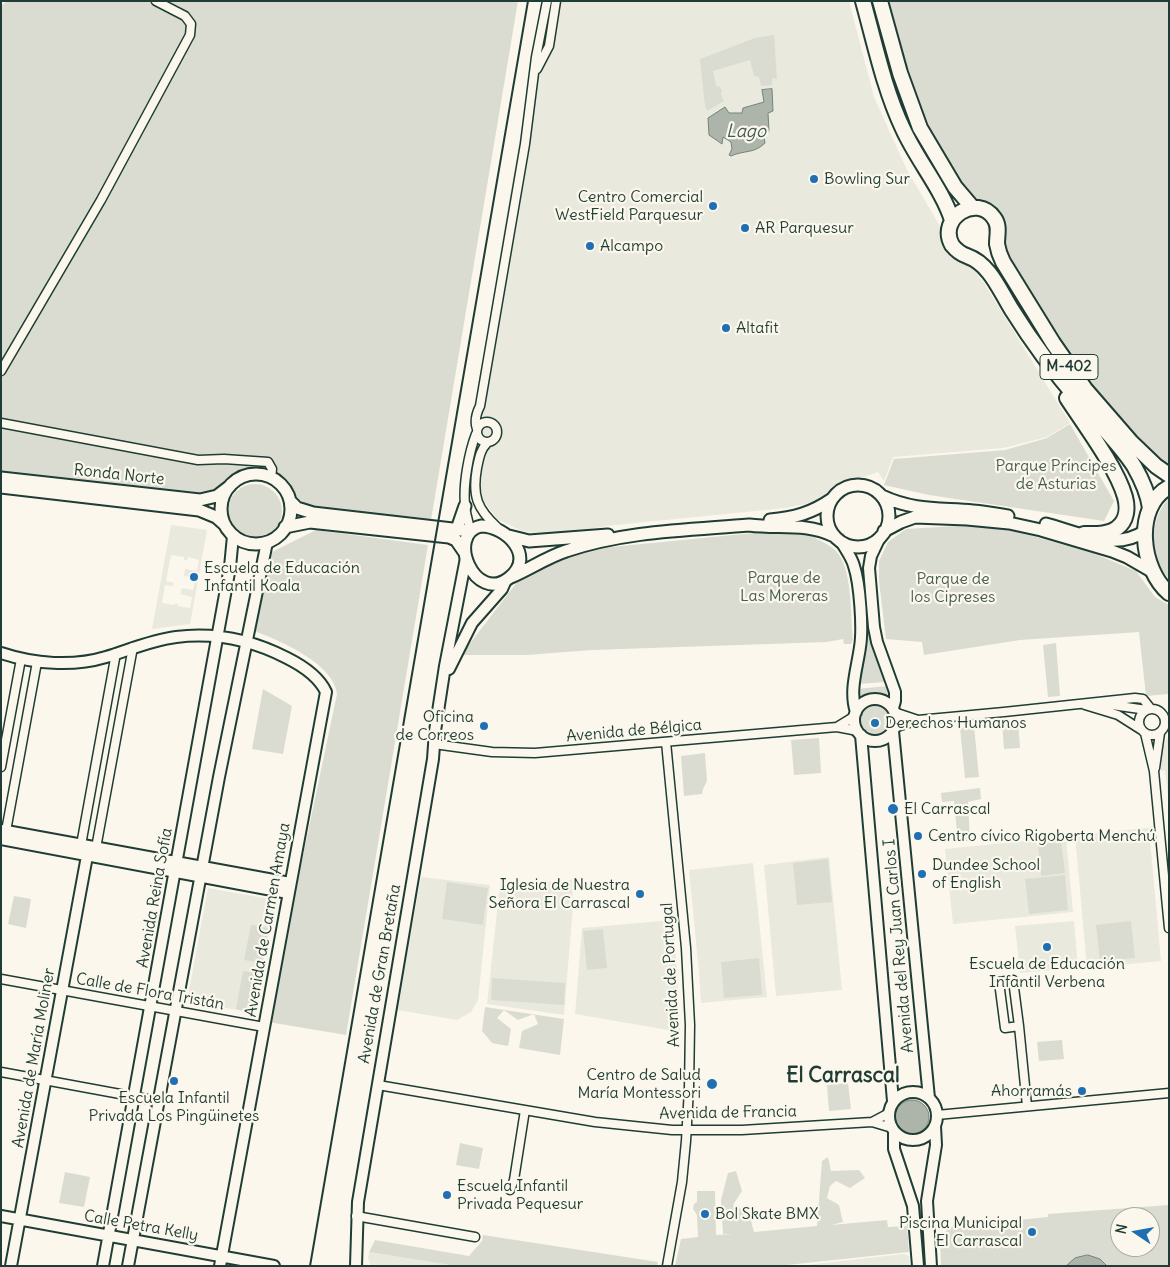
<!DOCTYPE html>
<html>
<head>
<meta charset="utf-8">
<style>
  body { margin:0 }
  #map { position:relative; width:1170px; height:1267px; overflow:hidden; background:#fbf7ec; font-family:Delius,sans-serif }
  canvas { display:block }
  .frame { position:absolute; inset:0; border:2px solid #1f3d34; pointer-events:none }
  .north { position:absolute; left:1110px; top:1207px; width:50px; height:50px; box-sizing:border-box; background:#fbf7ec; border:1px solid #a3ada2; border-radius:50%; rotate:282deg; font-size:14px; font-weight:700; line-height:20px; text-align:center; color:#1f3d34 }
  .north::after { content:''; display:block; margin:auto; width:18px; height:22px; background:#1f6fb2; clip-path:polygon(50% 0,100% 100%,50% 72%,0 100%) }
</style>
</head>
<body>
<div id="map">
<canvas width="1170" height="1267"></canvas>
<div class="frame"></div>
<div class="north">N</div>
</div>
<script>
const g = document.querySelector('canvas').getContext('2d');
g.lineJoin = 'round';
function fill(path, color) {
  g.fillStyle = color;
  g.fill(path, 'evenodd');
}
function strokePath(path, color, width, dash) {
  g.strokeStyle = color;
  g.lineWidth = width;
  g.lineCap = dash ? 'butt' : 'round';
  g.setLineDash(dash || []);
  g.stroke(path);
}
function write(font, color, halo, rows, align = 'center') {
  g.font = font + ' Delius,sans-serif';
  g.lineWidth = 4.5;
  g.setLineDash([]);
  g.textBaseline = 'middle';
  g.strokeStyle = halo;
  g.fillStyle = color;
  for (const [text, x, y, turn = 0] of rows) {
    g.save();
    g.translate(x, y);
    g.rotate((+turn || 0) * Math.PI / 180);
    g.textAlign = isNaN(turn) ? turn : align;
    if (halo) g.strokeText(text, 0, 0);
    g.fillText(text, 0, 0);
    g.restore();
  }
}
fill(new Path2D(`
  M544 1H849L874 97 907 170 940 226 984 283 1070 423 1047 437 1003 448 893 457 884 481 878 472 836 486 821 501 785 508 606 526 580 531 539 534 522 531 497 519 480 496 462 495 505 223Z
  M171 525 207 530 190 624 152 629ZM171 555 184 557V560H187L188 557 199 560 197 571 185 569 184 576 196 578 193 590 182 588 180 594 192 597 190 608 178 606V604L175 603V605L162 603 165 585 173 586 174 583 166 581Z
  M1169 734V806L1165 770 1161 771 1160 754Z
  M1149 828 1161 961 1087 968 1075 835Z
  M1066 837 1073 912 953 924 945 849Z
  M829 857 842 990 776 996 764 865Z
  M753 863 767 997 701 1003 699 973 689 870Z
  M421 877 490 885 478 1000 471 1012 457 1020 397 1010Z
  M572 880 573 906 564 1015 487 1004 500 884 521 882 522 884Z
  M208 888 275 900 254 1013 187 1001Z
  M673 920 677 970 680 1032 575 1014 582 928Z
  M1074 921 1078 968 1020 973 1015 926Z
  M369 1252 456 1266H371L368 1258Z
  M904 1254 909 1256 910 1266H797Z`), '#eae9de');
fill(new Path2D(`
  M7 1H518L431 520 313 507 296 498 283 481 264 470 243 472 234 476 217 488 198 494 1 472V6Z
  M884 1H1169V469L1147 453 1057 344 1015 277 1003 244 1004 234 1001 216 966 194 917 114Z
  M774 35 777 79 772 78V85L761 86 759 77 754 76 750 60 713 71 716 86 720 87 722 91 721 94 724 101 707 111 705 106 700 59 755 38Z
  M1070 424 1114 501 1104 521 929 495 884 485 894 459 1005 450 1047 438Z
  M228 511a27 27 0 1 1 54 0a27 27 0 1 1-54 0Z
  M1169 498V579C1148 557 1149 519 1169 498Z
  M990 524 1093 553 1136 571 1155 597 1169 605V694L1146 696 1139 632 1020 640 924 655 922 642 886 639 879 581V561L888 542 906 529Z
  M794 529C807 535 826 541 836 551 853 569 850 614 853 639L851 644H844L843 639 827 642 592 650 527 655H461L521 577 591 549Z
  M316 530 428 545 346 1035 268 1022 337 694C333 663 281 641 254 631L268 554Z
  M865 631H869L871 642 885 682 858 684Z
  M1056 643 1060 696 1048 697 1043 645Z
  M889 686 890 693 888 697 871 695 858 698 856 689Z
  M263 689 292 706 283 754 252 749Z
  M859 723a17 17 0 1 1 34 0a17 17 0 1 1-34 0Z
  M1018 721 1020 748 1004 749 1002 722Z
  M974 726 979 777 965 778 960 728Z
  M819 738 821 773 794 775 791 740Z
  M705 753 707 781 703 789 702 794 684 796 681 756Z
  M980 788 981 799 968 802 970 841 958 842 954 801 942 802 941 793Z
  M1061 841 1065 873 1041 876 1038 844Z
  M828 859 832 902 797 905 793 863Z
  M1065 875 1068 910 1029 914 1025 879Z
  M447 882 488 888 483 925 442 919Z
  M14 896 31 899 26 928 8 924Z
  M1131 921 1135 958 1100 961 1096 925Z
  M251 925 269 928 262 963 244 960Z
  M603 929 607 968 587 970 583 931Z
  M759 958 762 995 724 998 721 962Z
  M243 971 260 974 253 1013 236 1009Z
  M492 978 565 983 564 1005 491 1000Z
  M485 1007 564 1019 560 1055 519 1048 522 1031 538 1024 534 1014 518 1020 504 1010 497 1018 511 1029 508 1046 492 1043 482 1031Z
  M1062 1040 1064 1059 1039 1061 1037 1042Z
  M848 1083 851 1109 829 1111 827 1085Z
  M460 1143 483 1148 479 1169 456 1165Z
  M828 1157 831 1171 859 1170 865 1178 850 1188 836 1181 830 1186 827 1198 839 1205 843 1222 831 1225 887 1220 888 1227 907 1226 909 1252 778 1266H675L681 1239 698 1237 697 1215 693 1209 694 1204 697 1202V1191H715L716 1235 733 1234H723L721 1200 728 1173 736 1171 742 1191 733 1205 749 1213 754 1232 817 1226 822 1161Z
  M65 1172 90 1177 84 1207 59 1203Z
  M1169 1205V1266H941L940 1237 950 1227 1048 1217V1214ZM1120 1217H1150V1247H1120Z
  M483 1235 658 1262 657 1266H456L369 1252 375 1240 469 1256 482 1241Z`), '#dbdcd1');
const water = new Path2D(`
  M772 89 773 111 768 113 769 131 764 138 765 143C754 154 744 150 731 156L729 155 732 149 731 142 723 137 722 144 709 135 708 118 725 107 729 113H742L743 108 764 102 762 90Z
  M895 1117a17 17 0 1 1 34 0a17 17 0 1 1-34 0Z
  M1088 1255 1100 1259 1107 1266H1066L1075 1258Z`);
fill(water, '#adb4aa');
strokePath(water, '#74847b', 1);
const street = new Path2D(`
  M537 69 549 46 556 1
  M1 371 101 200 190 35 191 24 185 16 156 1
  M477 432a10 10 0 1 1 20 0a10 10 0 1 1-20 0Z
  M1 423 198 460 224 459 268 462 272 469 271 478
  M477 429C474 421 476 414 480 406L525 144 536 57 547 1
  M487 443C480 450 479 459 477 468 472 496 477 509 498 528
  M470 531C469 521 465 513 465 504 463 484 469 452 476 434
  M1105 704 1147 710
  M1085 705 1118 715 1140 729
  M1139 722a13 13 0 1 1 26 0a13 13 0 1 1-26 0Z
  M894 712 918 720
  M837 727 855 716
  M894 728 918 720 1004 712 1135 698 1143 699 1151 709
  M1145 733 1154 771 1169 928
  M666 742 686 948 690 1025 689 1089 686 1141 682 1182 667 1266
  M434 744 492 752 535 753 837 727 858 731
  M1 767 21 659
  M1155 768 1160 733
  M6 831 37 662
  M81 845 116 653
  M96 848 133 647
  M1 979 264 1027
  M1013 980 1019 1026 1005 1028 999 982Z
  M1019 1026 1027 1106
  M1 1072 158 1101
  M378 1085 595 1122 672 1130H742L872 1122 892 1128
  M937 1115 1169 1093
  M872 1122 889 1113
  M510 1190 514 1180 525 1110
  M356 1216 475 1237`);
const secondary = new Path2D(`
  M880 537 871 556 869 568 874 627 877 642 895 692V701L893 708
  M842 543C846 550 852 558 854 566 860 584 863 629 860 647 857 669 849 691 856 712
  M1 653C34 664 73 667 106 657 129 650 152 640 176 637 215 632 252 640 287 658 301 665 319 677 326 692L220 1266
  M449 669 472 623 502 589 506 580
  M854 720a21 21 0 1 1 42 0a21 21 0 1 1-42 0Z
  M893 731 929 1098
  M861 735 893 1101
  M1 830 290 883
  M1 839 288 893
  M889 1116a24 24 0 1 1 48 0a24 24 0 1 1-48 0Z
  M894 1132V1149L913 1206 918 1266
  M1 1216 274 1266
  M11 1266 87 856
  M103 1266 230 567 233 536
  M128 1266 219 777 267 542
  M356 1266 358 1202 433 759 435 731 445 666 466 558
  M931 1266 927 1201 936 1145 935 1126`);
const primary = new Path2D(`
  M221 509a35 35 0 1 1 70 0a35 35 0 1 1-70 0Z
  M1 478 200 500 217 496 230 486
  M827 516a31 31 0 1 1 62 0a31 31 0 1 1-62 0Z
  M1 487 199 510 216 517 225 525
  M882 496C914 511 940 508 973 511 985 512 996 514 1008 516
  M290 501 297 508 313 513 470 531
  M770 520C794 518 812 513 832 499
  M1046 524C1077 532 1115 552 1145 531
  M481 526C507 526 536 557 509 578 475 605 445 534 481 526Z
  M285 527 310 522 449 537 456 540 465 553
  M457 529 465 506
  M884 531 901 522 915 517 967 519 1009 523 1041 530 1112 551 1127 557 1153 572
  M509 536 529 541 608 535
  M511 577C530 569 547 557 566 551 624 531 689 530 749 525 780 529 804 522 834 536`);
const highway = new Path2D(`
  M863 1C875 44 884 89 903 129 917 160 942 189 952 220
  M880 1 900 73 920 128 955 187 972 207
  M1067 398C1084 424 1117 468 1125 497 1128 508 1127 521 1117 528 1108 535 1095 534 1084 534
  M1169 487C1133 507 1141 570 1169 593
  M1150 508C1148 493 1142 480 1134 466 1119 443 1098 423 1080 402 1055 373 1032 342 1012 310 1000 291 990 264 967 256 961 254 956 250 952 245 937 218 977 193 994 218 1000 226 997 234 997 244 998 250 1000 256 1003 262L1053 343 1085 389 1131 442 1156 466 1169 475`);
strokePath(street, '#1f3d34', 11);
strokePath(secondary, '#1f3d34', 14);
strokePath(primary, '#1f3d34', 15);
strokePath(highway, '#1f3d34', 18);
strokePath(street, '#fbf7ec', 8);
strokePath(secondary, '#fbf7ec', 10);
strokePath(primary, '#fbf7ec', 11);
strokePath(highway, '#fbf7ec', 14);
strokePath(new Path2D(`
  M310 1266 528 1`), '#1f3d34', 2);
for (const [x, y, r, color] of [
  [814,179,5,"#1f6fb2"],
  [713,206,5,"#1f6fb2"],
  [745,228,5,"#1f6fb2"],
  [590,246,5,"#1f6fb2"],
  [726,328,5,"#1f6fb2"],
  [194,577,5,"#1f6fb2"],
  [875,723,5,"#1f6fb2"],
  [484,726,5,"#1f6fb2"],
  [893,809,6,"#1f6fb2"],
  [918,836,5,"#1f6fb2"],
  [922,874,5,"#1f6fb2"],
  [640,894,5,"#1f6fb2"],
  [1047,947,5,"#1f6fb2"],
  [174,1081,5,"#1f6fb2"],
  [712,1084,6,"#1f6fb2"],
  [1082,1091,5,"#1f6fb2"],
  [447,1195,5,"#1f6fb2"],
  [705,1214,5,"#1f6fb2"],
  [1032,1232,5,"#1f6fb2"]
]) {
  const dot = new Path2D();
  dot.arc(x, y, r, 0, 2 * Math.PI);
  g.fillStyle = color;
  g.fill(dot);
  strokePath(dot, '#fbf7ec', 2);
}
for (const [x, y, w] of [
  [1069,367,58]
]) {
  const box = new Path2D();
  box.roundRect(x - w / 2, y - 12.5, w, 25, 4);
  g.fillStyle = '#fbf7ec';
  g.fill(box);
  strokePath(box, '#1f3d34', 1);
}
write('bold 15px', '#1f3d34', null, [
  ["M-402",1069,367]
]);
write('16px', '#1f3d34', '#fbf7ec', [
  ["Bowling Sur",824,179],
  ["Centro Comercial",703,197,"right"],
  ["WestField Parquesur",703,215,"right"],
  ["AR Parquesur",755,228],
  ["Alcampo",600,246],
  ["Altafit",736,328],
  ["Escuela de Educación",204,568],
  ["Infantil Koala",204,586],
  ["Oficina",474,717,"right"],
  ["de Correos",474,735,"right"],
  ["Derechos Humanos",885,723],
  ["El Carrascal",904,809],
  ["Centro cívico Rigoberta Menchú",928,836],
  ["Dundee School",932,865],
  ["of English",932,883],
  ["Iglesia de Nuestra",630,885,"right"],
  ["Señora El Carrascal",630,903,"right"],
  ["Escuela de Educación",1047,964,"center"],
  ["Infantil Verbena",1047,982,"center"],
  ["Centro de Salud",701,1075,"right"],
  ["María Montessori",701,1093,"right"],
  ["Ahorramás",1072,1091,"right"],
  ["Escuela Infantil",174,1098,"center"],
  ["Privada Los Pingüinetes",174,1116,"center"],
  ["Escuela Infantil",457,1186],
  ["Privada Pequesur",457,1204],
  ["Bol Skate BMX",715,1214],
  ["Piscina Municipal",1022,1223,"right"],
  ["El Carrascal",1022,1241,"right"]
], 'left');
write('16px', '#455d53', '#fbf7ec', [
  ["Parque Príncipes",1056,466],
  ["de Asturias",1056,484],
  ["Parque de",784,578],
  ["Las Moreras",784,596],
  ["Parque de",953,579],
  ["los Cipreses",953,597]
]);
write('16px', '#1f3d34', '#fbf7ec', [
  ["Ronda Norte",119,475,6],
  ["Avenida de Bélgica",634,731,-5],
  ["Avenida Reina Sofía",155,898,-80],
  ["Avenida de Carmen Amaya",268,920,-80],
  ["Avenida del Rey Juan Carlos I",899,946,-95],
  ["Avenida de Gran Bretaña",380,974,-80],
  ["Avenida de Portugal",671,975,-93],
  ["Calle de Flora Tristán",150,992,10],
  ["Avenida de María Moliner",34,1058,-80],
  ["Avenida de Francia",728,1113,-1],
  ["Calle Petra Kelly",141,1226,10]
]);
write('italic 18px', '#425b52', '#fbf7ec', [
  ["Lago",746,132]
]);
write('bold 21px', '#1f3d34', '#fbf7ec', [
  ["El Carrascal",843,1076]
]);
</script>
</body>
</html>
